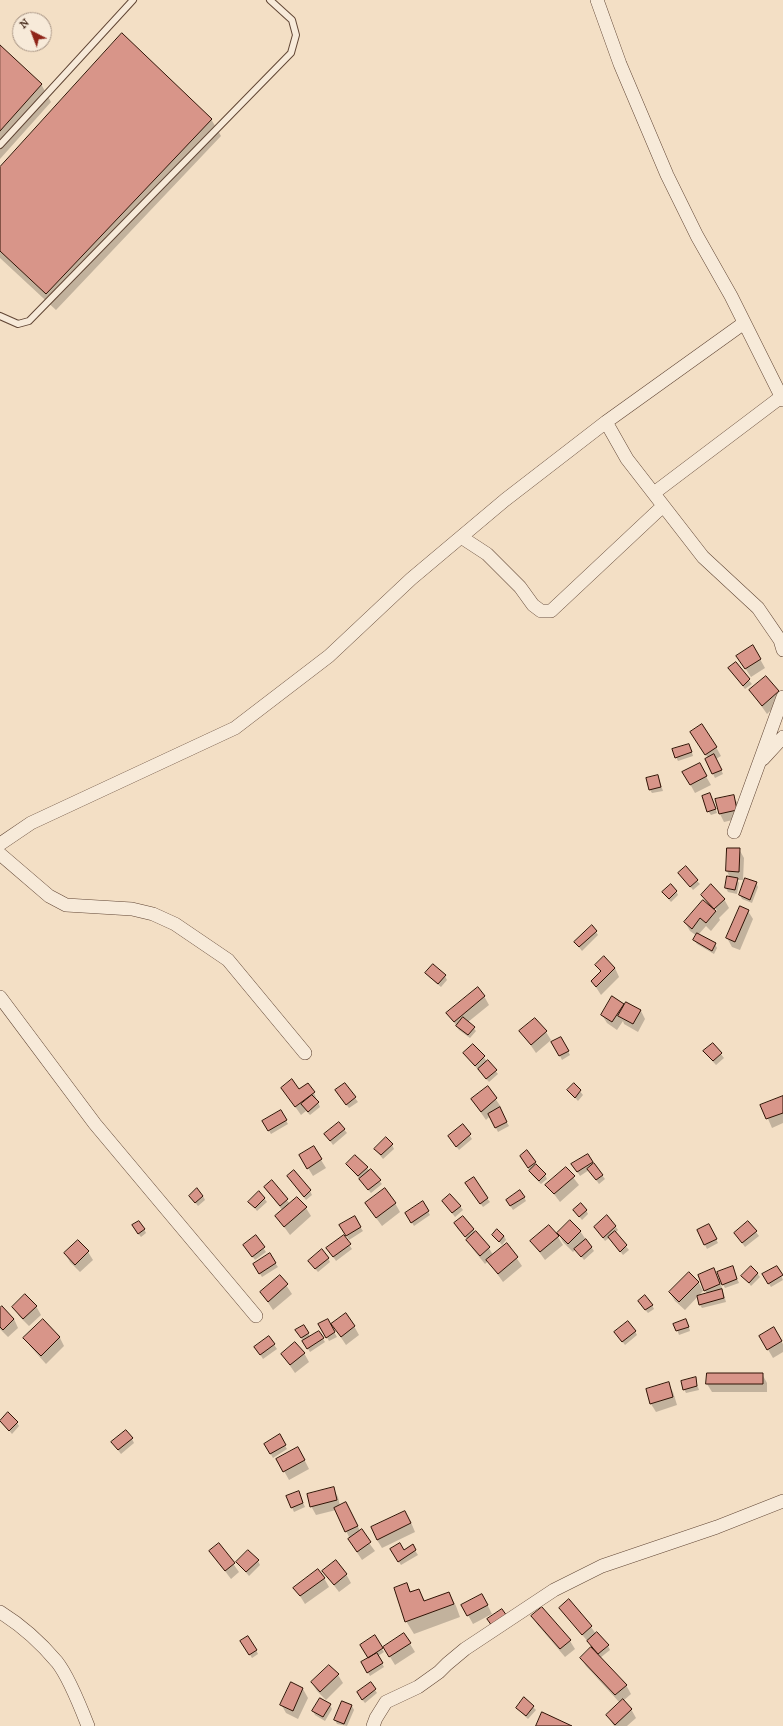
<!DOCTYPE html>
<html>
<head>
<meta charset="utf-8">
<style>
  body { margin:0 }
  #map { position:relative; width:783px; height:1726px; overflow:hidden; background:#f3dfc5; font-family:"IM FELL French Canon",serif }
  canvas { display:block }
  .north { position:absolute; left:12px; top:12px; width:40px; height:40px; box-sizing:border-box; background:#f7ead9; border:1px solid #a79484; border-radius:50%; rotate:318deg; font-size:11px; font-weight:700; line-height:16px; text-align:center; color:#301305 }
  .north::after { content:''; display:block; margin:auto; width:14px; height:18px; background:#8f2418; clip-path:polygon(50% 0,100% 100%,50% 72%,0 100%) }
</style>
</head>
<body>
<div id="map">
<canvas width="783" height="1726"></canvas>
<div class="north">N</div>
</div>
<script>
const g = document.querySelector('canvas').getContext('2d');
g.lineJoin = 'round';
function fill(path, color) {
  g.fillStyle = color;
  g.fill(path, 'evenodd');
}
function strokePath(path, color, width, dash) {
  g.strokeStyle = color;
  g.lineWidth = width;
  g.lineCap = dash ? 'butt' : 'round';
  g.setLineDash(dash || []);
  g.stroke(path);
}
fill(new Path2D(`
  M0 46 41 84 51 102 0 159Z
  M211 119 221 136 56 310 0 258V167Z
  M760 659 765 668 751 677 743 665Z
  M735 664 752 684 745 689 729 669Z
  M766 677 783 699 767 714 750 690Z
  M696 741 716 747 721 756 716 759 723 774 715 778 706 760 708 758Z
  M691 749 693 756 678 761 676 757Z
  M684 773H704L711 785 695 793Z
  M658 776 663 791 652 793 650 790Z
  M710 794 717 813 711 815 708 811Z
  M733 796 738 804 741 818 724 822 720 814Z
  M727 849H739L744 858 743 880H737L739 883 737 894 728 892 726 888 728 877 730 878 727 871Z
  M679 873 697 881 700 884 693 890Z
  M756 883 758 887 752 903 742 899 740 895Z
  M676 891 678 895 671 902 666 896Z
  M702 895 724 899 729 908 719 918 720 920 711 931 706 926 698 935 715 944 717 948 714 954 697 944 694 940 697 936 690 931 685 922 708 905ZM713 904 717 911H715L711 905Z
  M748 911 753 919 740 950 732 947 727 938Z
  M596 932 598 935 582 951 575 942Z
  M597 965 615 968 619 977 601 995 592 981 601 973Z
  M427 973 445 976 447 980 441 987 429 977Z
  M484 996 489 1005 468 1022 476 1031 470 1038 459 1030 448 1013Z
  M627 1003 641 1011 645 1019 638 1032 624 1024 623 1021 617 1030 607 1023 602 1015 623 1005 625 1007Z
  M521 1031 546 1032 551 1040 536 1053Z
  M561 1038 570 1055 562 1060 553 1042Z
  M713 1044 724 1058 716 1065 707 1055Z
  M473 1045 498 1074 489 1082 464 1054Z
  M345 1084 358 1102 349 1108 339 1095Z
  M574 1084 583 1095 578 1101 568 1090Z
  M282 1088 314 1093 320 1107 310 1115 306 1111 301 1115Z
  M488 1088 501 1107 499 1109 509 1126 498 1132 490 1116 486 1120 472 1100Z
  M783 1097V1123L772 1128 762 1105Z
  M280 1111 288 1124 271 1134 263 1121Z
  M339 1123 347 1133 333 1145 328 1138Z
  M463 1126 472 1139 459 1150 449 1137Z
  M392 1145 394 1149 383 1159 375 1149Z
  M313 1147 326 1168 313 1176 300 1155Z
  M587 1155 605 1179 599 1184 589 1170 580 1176 573 1165Z
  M523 1160 535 1163 545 1175 547 1179 541 1184 532 1175Z
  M347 1164 367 1168 382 1184 371 1193Z
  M566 1168 579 1185 560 1202 547 1185Z
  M288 1176 310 1191 312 1195 306 1200Z
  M272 1182 290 1204 306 1208 311 1216 290 1235 276 1216 283 1211 265 1188Z
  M469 1187 487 1198 490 1202 483 1207Z
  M190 1196H203L205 1200 198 1206Z
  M524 1197 526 1201 513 1210 509 1204Z
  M264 1198 267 1202 257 1211 250 1202Z
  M443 1201 460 1206 463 1210 455 1217Z
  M395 1203 400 1212 382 1226 366 1204Z
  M423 1203 430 1215 414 1226 406 1213Z
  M574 1210H586L588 1214 582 1220Z
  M463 1217 489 1248 493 1255 507 1244 522 1266 503 1282 488 1261 485 1264 472 1248 468 1240 457 1228 455 1224Z
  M607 1217 616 1227 618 1230 615 1233 629 1250 623 1255 609 1238 605 1241 595 1227Z
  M354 1218 363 1231 349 1240 341 1226Z
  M748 1222 759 1236 745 1247 735 1233Z
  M144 1229 146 1233 141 1237 135 1230Z
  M711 1230 718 1243 707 1249 698 1231Z
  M580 1231 594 1251 584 1260 576 1249 573 1252 563 1242 558 1233Z
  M493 1235 504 1236 506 1240 502 1245Z
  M343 1236 352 1249 336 1261 330 1252Z
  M256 1237 266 1252 255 1260 247 1249Z
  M558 1237 563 1245 545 1260 531 1241Z
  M78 1241 88 1252 93 1260 80 1272 70 1262 65 1253Z
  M269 1254 278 1267 262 1277 254 1264Z
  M328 1258 330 1262 318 1272 312 1265Z
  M777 1267 783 1280 771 1287 763 1275Z
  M713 1269 720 1281 726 1302 702 1308 700 1305 707 1294 705 1290Z
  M734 1271 739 1283 725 1288 721 1281Z
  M757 1273 760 1277 751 1286 743 1276Z
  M689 1274 699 1283 703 1291 685 1310 675 1301 670 1293Z
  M280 1276 292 1294 273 1310 261 1292Z
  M641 1305H652L654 1309 648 1313Z
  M36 1306 41 1315 29 1326 19 1316 14 1307Z
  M0 1309 14 1319 18 1328 8 1337 0 1329Z
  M43 1320 60 1338 64 1346 46 1364 30 1346 25 1338Z
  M327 1320 337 1337 329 1341 320 1325Z
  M332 1324 354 1326 359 1335 346 1345Z
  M675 1324H688L690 1331 679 1335Z
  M773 1328 783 1344V1352L773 1358 760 1336Z
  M635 1331 637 1335 625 1345 618 1336Z
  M319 1332 325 1342 310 1352 299 1334 308 1333 310 1337Z
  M269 1337 277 1349 263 1359 258 1351Z
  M304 1353 309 1362 295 1373 282 1354Z
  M762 1374 767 1383V1392H712L707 1384Z
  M695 1378 699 1390 686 1393 684 1389Z
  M668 1383 673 1392 677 1405 656 1412 651 1404Z
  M1 1421 17 1423 19 1426 12 1434Z
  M279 1436 287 1449 273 1458 265 1444Z
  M132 1439 134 1443 121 1454 115 1446Z
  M303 1457 309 1469 289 1480 284 1471Z
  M333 1488 338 1497 340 1506 351 1512 360 1531 375 1551 362 1560 349 1540 350 1539 336 1510 316 1515 311 1506Z
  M300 1496 305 1507 294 1512 287 1497Z
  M410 1520 415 1532 382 1548 377 1540Z
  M219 1544 239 1572 231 1579 210 1551Z
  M412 1546 418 1555 401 1565 391 1550 404 1551Z
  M258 1561 260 1565 249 1576 237 1562Z
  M323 1571 346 1574 351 1583 339 1592Z
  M324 1578 329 1587 305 1604 295 1588Z
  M407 1585 411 1592 419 1590 425 1601 449 1593 456 1606 460 1617 414 1634 406 1621Z
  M569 1601 591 1627 596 1634 608 1646 610 1650 600 1658 626 1685 631 1694 623 1701 631 1709 636 1718 627 1726H614L607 1715 620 1703 586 1666 581 1658 596 1651 566 1616 561 1608Z
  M487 1604 492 1614 473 1624 463 1606Z
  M532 1616 570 1641 575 1649 565 1657 537 1624Z
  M404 1634 415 1652 395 1665 384 1647Z
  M374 1637 384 1652 378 1656 384 1667 370 1676 362 1663 369 1658 361 1645Z
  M244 1645 256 1650 258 1654 252 1658Z
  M338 1675 343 1683 326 1700 317 1691 312 1683Z
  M291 1684 303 1689 308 1698 298 1719 286 1713 281 1704Z
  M375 1690 377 1693 365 1703 360 1697Z
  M525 1699 536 1710 528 1719 517 1708Z
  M342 1702 352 1706 354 1710 347 1726 337 1724 335 1720Z
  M330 1705 332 1709 325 1721 315 1715 313 1711Z`), '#0003');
const building = new Path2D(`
  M122 33 212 119 46 294 0 251V167Z
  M0 45 42 84 0 131Z
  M753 645 761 659 745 669 736 656Z
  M736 662 750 679 743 686 728 668Z
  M766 676 779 691 762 706 749 690Z
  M702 724 717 747 705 755 690 732Z
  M689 744 692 752 675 758 672 749Z
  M714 754 722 770 712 774 705 759Z
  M700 763 707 776 690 785 682 772Z
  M658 775 661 787 649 790 646 778Z
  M710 793 716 809 707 812 702 796Z
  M734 795 737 810 719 814 715 799Z
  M727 848H740L739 872 726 871Z
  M686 866 698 880 690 887 678 873Z
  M727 876 738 878 735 890 725 888Z
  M745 878 757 882 750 900 739 895Z
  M671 884 677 891 669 899 662 892Z
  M711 884 725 899 714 909 701 895Z
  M703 900 716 911 706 923 700 918 692 929 684 922Z
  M740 906 749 910 735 942 726 938Z
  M592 925 597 931 579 947 574 942Z
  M697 933 716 943 712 951 693 940Z
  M604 956 615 968 596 987 591 981 601 971 595 965Z
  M433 964 446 975 438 984 425 973Z
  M478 987 485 996 454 1022 446 1013Z
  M612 996 624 1004 612 1022 601 1015Z
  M626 1002 641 1010 633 1024 618 1016Z
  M463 1017 475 1027 468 1035 456 1026Z
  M535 1018 547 1031 531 1045 519 1031Z
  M561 1037 569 1051 559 1056 551 1042Z
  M713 1043 722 1053 713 1061 703 1051Z
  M473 1044 485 1056 475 1066 463 1053Z
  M488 1060 497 1070 486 1079 478 1069Z
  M292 1079 299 1089 308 1083 315 1092 295 1107 281 1088Z
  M345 1083 356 1097 346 1105 335 1090Z
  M574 1083 581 1090 575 1098 567 1090Z
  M488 1086 497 1098 481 1112 471 1099Z
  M312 1095 319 1102 308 1112 301 1104Z
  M783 1096V1113L766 1119 760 1105Z
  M500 1107 507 1122 495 1128 488 1114Z
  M281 1110 287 1120 268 1131 262 1121Z
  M339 1122 345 1129 330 1141 324 1134Z
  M463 1124 471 1134 456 1147 448 1136Z
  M386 1137 393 1144 381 1155 374 1149Z
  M314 1146 322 1159 307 1169 299 1155Z
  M527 1150 536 1162 528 1168 520 1156Z
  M588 1154 593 1162 577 1172 571 1164Z
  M355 1155 368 1167 358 1176 346 1164Z
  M594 1163 603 1175 596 1180 587 1169Z
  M536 1164 546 1174 539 1181 529 1171Z
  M566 1167 575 1176 554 1194 545 1185Z
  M371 1169 381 1180 368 1190 359 1179Z
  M294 1170 311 1190 304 1197 287 1176Z
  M474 1177 488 1198 480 1204 465 1183Z
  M272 1180 288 1199 280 1206 264 1187Z
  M197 1188 203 1196 195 1203 189 1196Z
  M385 1188 396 1203 376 1218 365 1203Z
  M520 1190 525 1197 510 1206 506 1200Z
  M259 1191 265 1198 255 1208 248 1202Z
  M450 1194 461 1206 452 1213 442 1201Z
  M297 1197 307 1207 284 1227 275 1216Z
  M423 1201 429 1211 411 1223 405 1213Z
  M581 1203 587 1210 579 1217 573 1210Z
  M607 1215 616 1226 603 1238 594 1227Z
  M355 1216 361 1227 346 1236 339 1225Z
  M463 1216 474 1229 465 1237 454 1223Z
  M570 1220 581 1231 568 1244 557 1233Z
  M139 1221 145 1229 138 1234 132 1225Z
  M748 1221 757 1231 742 1243 734 1233Z
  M709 1224 717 1239 704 1245 697 1230Z
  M549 1225 559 1236 540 1252 530 1241Z
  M497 1229 504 1236 499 1242 492 1235Z
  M476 1231 490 1247 480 1256 466 1240Z
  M615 1231 627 1245 620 1252 608 1237Z
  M256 1235 265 1247 252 1257 243 1245Z
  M344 1235 351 1244 333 1257 326 1248Z
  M586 1239 592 1247 581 1257 574 1249Z
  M78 1240 89 1251 75 1265 64 1253Z
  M507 1243 518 1257 498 1274 486 1260Z
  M322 1249 329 1258 315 1269 308 1261Z
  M270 1253 276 1263 259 1274 253 1264Z
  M733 1266 737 1279 722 1285 717 1272Z
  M751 1266 758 1273 749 1283 741 1276Z
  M777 1266 783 1275 768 1284 762 1274Z
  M714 1268 720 1284 704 1291 698 1275Z
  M689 1272 699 1282 679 1302 669 1292Z
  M280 1275 288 1284 268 1302 260 1292Z
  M722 1289 724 1298 699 1305 697 1296Z
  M25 1294 37 1306 23 1319 12 1307Z
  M645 1295 653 1305 645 1310 638 1301Z
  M2 1306 14 1319 3 1330 0 1327V1308Z
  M346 1313 355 1326 341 1337 331 1324Z
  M43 1319 60 1337 41 1356 23 1338Z
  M328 1319 335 1332 326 1338 318 1324Z
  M686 1319 689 1327 676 1331 673 1324Z
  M628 1321 636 1331 622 1342 614 1332Z
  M304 1325 309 1333 301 1338 295 1330Z
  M774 1327 782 1341 767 1350 759 1336Z
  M319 1331 324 1338 307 1349 302 1341Z
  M269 1336 275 1344 260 1355 254 1347Z
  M295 1342 305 1353 290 1365 281 1354Z
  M707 1373H763V1384H706Z
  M696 1377 697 1386 683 1390 681 1381Z
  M669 1382 673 1397 650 1404 646 1389Z
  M8 1412 18 1422 9 1431 0 1421Z
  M126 1430 133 1438 118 1450 111 1442Z
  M280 1434 286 1445 270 1454 264 1444Z
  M298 1447 305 1460 283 1472 276 1459Z
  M334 1487 337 1500 310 1507 307 1494Z
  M299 1491 303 1503 291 1508 286 1496Z
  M346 1502 358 1526 345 1532 334 1508Z
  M405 1511 411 1523 377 1540 371 1527Z
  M362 1529 371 1542 357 1552 348 1539Z
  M219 1543 235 1563 225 1571 209 1551Z
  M400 1543 404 1550 413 1544 416 1550 398 1562 390 1549Z
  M248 1550 259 1560 246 1572 236 1562Z
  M336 1560 347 1574 334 1585 322 1571Z
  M318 1569 325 1578 300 1596 293 1588Z
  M407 1583 410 1592 419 1589 424 1601 449 1592 454 1604 405 1622 394 1588Z
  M482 1594 488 1605 467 1616 461 1605Z
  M569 1599 592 1626 582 1635 559 1608Z
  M542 1607 571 1640 560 1649 531 1616Z
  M502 1609 507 1616 492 1626 487 1619Z
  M597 1632 609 1645 598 1654 587 1641Z
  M404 1633 411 1643 389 1657 383 1647Z
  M375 1635 383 1648 368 1658 360 1645Z
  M248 1636 257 1650 249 1655 240 1641Z
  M591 1647 627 1685 615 1695 580 1658Z
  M377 1653 383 1663 367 1673 361 1662Z
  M329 1665 339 1674 320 1692 311 1682Z
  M291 1682 303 1688 293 1711 280 1705Z
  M371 1682 376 1689 362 1700 357 1692Z
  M524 1697 534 1706 526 1716 516 1708Z
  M320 1698 331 1704 323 1717 312 1711Z
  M623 1699 632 1709 615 1725 606 1715Z
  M342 1701 352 1705 344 1724 334 1720Z
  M542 1712 572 1726H536Z`);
fill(building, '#d89589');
strokePath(building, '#301305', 1);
const service = new Path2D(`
  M0 145 133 0
  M0 316 18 324 29 321 291 53 296 35 292 20 270 0`);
const minor = new Path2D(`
  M597 0 620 64 667 175 697 236 731 296 783 400
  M606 422 627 459 703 557 758 608 780 640 783 650
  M654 493 781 397
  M461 537 487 554 520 587 533 605 541 611H551L663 506
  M763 759 783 737
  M734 832 783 697
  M0 844 31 823 235 728 329 656 411 579 505 500 606 422 744 323
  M0 854 49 896 66 905 132 909 153 914 175 924 228 960 305 1053
  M0 997 95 1124 256 1316
  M0 1612C21 1625 41 1643 57 1662 69 1677 81 1708 88 1726
  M373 1726 376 1718 386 1702 418 1687 439 1672 447 1664 465 1649 554 1590 602 1566 717 1527 783 1501`);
strokePath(service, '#614635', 8);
strokePath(minor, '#614635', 14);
strokePath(service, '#f7ead9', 6);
strokePath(minor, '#f7ead9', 13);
</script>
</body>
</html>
